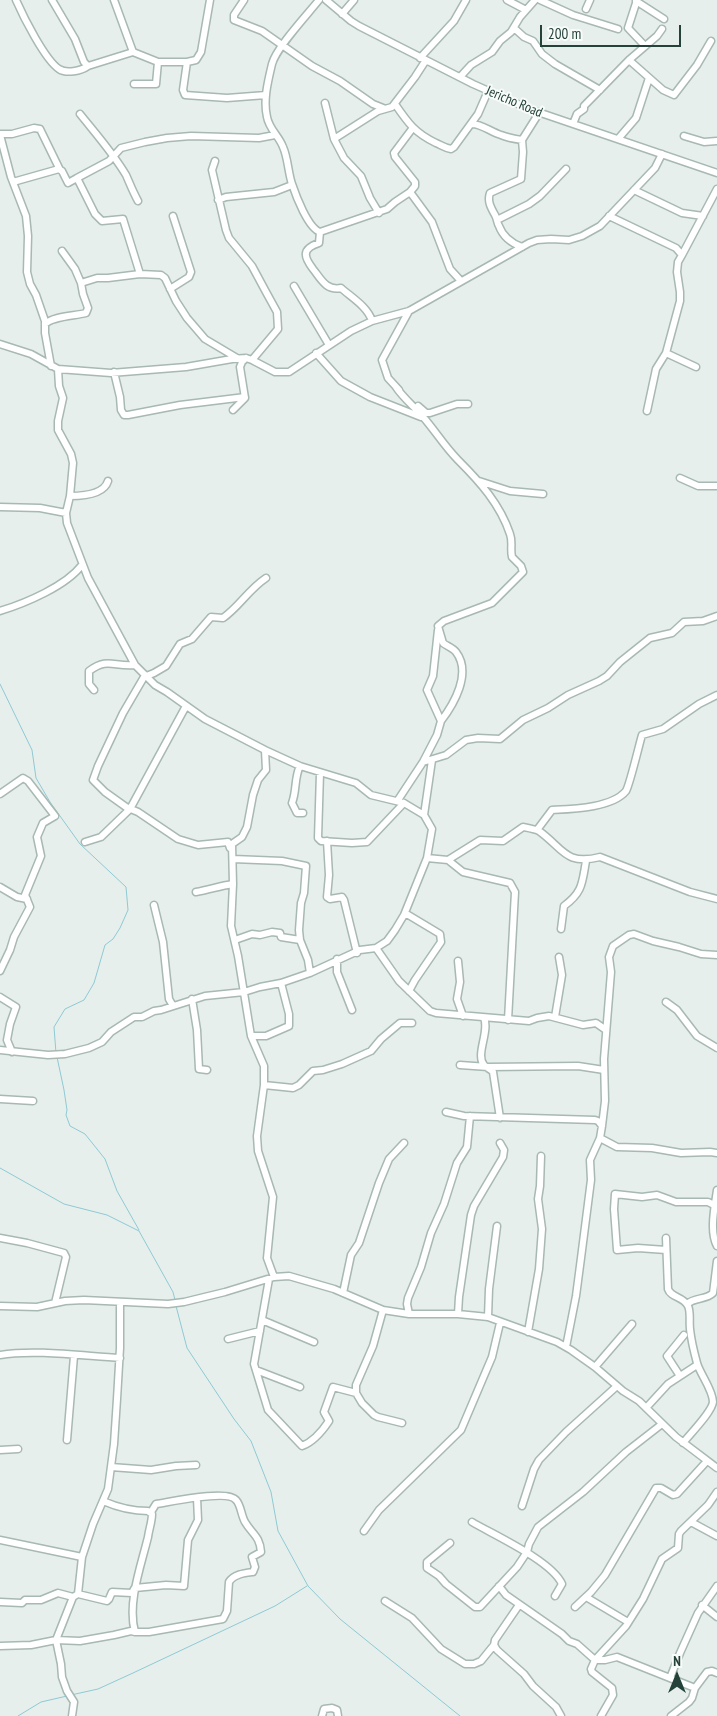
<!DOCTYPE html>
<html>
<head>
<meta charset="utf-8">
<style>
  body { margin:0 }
  #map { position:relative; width:717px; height:1716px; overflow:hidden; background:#e6efeb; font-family:"PT Sans Narrow",sans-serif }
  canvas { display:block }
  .north { position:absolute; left:652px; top:1651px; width:50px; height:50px; -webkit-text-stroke:4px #f7fbf9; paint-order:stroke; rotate:0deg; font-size:14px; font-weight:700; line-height:20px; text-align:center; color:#24423a }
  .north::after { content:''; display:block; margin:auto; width:18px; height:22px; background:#24423a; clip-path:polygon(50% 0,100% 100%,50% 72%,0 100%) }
  .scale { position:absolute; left:540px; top:25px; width:141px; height:22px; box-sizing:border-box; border:2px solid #24423a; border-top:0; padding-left:6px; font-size:15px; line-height:18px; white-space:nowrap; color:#24423a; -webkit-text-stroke:4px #f7fbf9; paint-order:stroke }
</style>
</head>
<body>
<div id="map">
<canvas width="717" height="1716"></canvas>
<div class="north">N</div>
<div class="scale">200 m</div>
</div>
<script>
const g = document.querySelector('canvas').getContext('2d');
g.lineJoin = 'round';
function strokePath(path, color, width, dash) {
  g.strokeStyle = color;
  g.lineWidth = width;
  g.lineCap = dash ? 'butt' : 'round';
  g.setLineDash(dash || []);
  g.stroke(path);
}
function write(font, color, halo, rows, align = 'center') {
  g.font = font + ' "PT Sans Narrow",sans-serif';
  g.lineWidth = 4;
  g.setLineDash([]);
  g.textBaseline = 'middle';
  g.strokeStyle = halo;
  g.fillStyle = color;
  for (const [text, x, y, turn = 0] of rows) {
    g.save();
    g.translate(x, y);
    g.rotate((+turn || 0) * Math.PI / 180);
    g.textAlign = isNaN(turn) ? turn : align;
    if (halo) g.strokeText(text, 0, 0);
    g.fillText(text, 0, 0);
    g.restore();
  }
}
strokePath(new Path2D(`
  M0 684 32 750 36 778 50 802 80 844 126 887 128 910 120 928 113 939 105 945 94 983 84 1000 65 1009 54 1027 56 1053
  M57 1057 64 1090 67 1110 66 1115 70 1126 85 1134 105 1159 117 1191 139 1230
  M0 1168 64 1204 107 1215 139 1231 173 1292 175 1300
  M176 1306 187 1348 234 1419 251 1441 271 1492 278 1531 308 1586 340 1619 460 1716
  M71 1695 98 1689 133 1673 275 1606 307 1586
  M18 1716 41 1702 67 1696`), '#8ec9d4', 1);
const minor = new Path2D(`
  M16 0C23 16 45 60 59 69 66 74 81 71 88 66L133 52 114 0
  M52 0 75 39 84 62 88 66
  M244 0 234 15V20L262 31 312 66 340 81 373 104 383 108
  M319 0C307 15 276 48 272 64 268 81 263 100 267 117 269 129 279 136 283 147 288 158 288 172 292 184 296 196 308 228 320 232L387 209 395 202 410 192 432 222 450 269 461 281
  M326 0 351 21 359 26 473 84 529 109 717 173
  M507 0 526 10
  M540 0 573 15 618 29
  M637 0 628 28 645 46
  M636 1 664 19
  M586 9 590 0
  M342 14 354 0
  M514 28 524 37 533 41 542 54 555 64 600 90
  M133 52 158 62H187L196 60 201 52 210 0
  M420 58 454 21 466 0
  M629 60 663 90 674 95 697 65 711 41
  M187 62 183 90 185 95 227 98 266 95
  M460 77 471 65 492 52 500 41 511 32 520 17 535 0
  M134 84H156L158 62
  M325 103 334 139 378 111 392 107 415 77 426 60
  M395 104C408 123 415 133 436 143 441 145 445 148 451 149L454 147 478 114 488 91
  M80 114C96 134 113 153 126 175 130 184 133 192 138 201
  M471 124C480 123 491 132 501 135 508 138 515 139 522 140
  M573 124 577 114 584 109V106L629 60 657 36 662 29
  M0 134H12L34 128 40 129 60 170
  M0 135 11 177 26 216 28 236 27 272 30 284 36 295 45 321V333L51 366
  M684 136 704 142 717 141
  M334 139 344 158 361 176 370 198 379 213
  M618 139 636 118 649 78
  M215 161 212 170 226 230 229 238 252 266 266 292 277 312 278 329 252 360
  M77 178 109 161 121 148 145 142 167 138 191 136 259 138 275 135
  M13 182 59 169 62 171 68 183 77 178 95 214 102 221 123 219 140 274
  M634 190 682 213 703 216
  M410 192 415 186V182L395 157 394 153 412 129
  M218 200 226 197 274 192 292 185
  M609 216 676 248 682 255 678 262 677 272 680 292V301L666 353 656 369 647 411
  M497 220 529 204 540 196 566 169
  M320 232 319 243C301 249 304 257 313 269 321 279 326 291 341 288 351 297 368 307 372 321
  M522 247C511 243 503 237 499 226 497 223 497 218 495 215 491 208 487 201 490 193L521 179 523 152 522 140 539 113
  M682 255 717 189
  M81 283 97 278H108L140 274 161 275 165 278 176 301 187 318 205 339 237 358
  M294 286 329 345
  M170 289 189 277 191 272 173 216
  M45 324C53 316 74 316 86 313L88 308 83 294 81 283 75 269 62 251
  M0 344 31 354 58 369 111 373 186 367 232 359 246 358 252 360 275 372H289L351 331 372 321 409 311 529 243 537 240 551 239 569 240 582 236 600 226 655 168 662 154
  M316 353 341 381 370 397 421 417
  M666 353 696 367
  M114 372 120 397 121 410 124 415H128L180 405 245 397
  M396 387C404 399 415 407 424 418 436 432 445 447 458 460 480 482 500 504 510 534 513 542 510 549 512 557L521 566 523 572 492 603 444 621 438 626 443 643C447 646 453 648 456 652 472 673 454 704 441 721
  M399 390 388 378 382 360 409 311
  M418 406 426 413H430L457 404H468
  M233 410 245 398 240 367 242 362 246 358
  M680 478 698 486H717
  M479 481 510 491 543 494
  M70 496C83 496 104 494 108 481
  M0 507 40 508 66 513
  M0 611C26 603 66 586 82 565
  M94 690 89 684V671C108 657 113 667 135 665
  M265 750 266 770 258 780 253 795 247 827 242 837 232 844 233 884 231 926 238 956 251 1036 264 1066V1085L257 1136 258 1151 273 1197 267 1258 274 1277
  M423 762 437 735 441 721 427 690 433 676 438 630
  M300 766C294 778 297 790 292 803L297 813H303
  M320 773 318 838 321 841 352 843 367 842 404 803
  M0 794 23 778 28 781 55 816 43 823 37 837 41 856 25 895 30 907 14 937 10 950 0 971
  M398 800 423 762 446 755 466 740 478 738 500 739 523 720 548 708 568 695 599 681 607 676 620 662 650 638 672 633 684 622 703 621 717 616
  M424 815 432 760
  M537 830 552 810C572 809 612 808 626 791 630 784 639 745 642 735L663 729 699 704 717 695
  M327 841 329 875 327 897 330 899 342 897 344 900 357 953
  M85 842 101 837 130 809 186 706
  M230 848 228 842 198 845 178 839 138 812 126 807 105 792 93 780 98 766 123 713 144 677 154 673 166 666 180 644 192 639 211 617 223 618C239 607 249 589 266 578
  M427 858 448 860 480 840 503 841 523 827C528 828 534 829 539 831 563 848 565 866 600 857L690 892 717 899
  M233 859 282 861 306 866 304 893 301 903 299 930 300 940 308 960 310 973
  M448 860 463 872 510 883 515 892 508 1020
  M0 887 17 897 27 899
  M196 892C209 890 219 886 233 884
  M154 905 163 942 169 999 173 1006
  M405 913 440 934 441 942 415 980 409 991
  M561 929 564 906C583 892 582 883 586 861
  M235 940 252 934 260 935 272 932 280 933 281 937 300 940
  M376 948 399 981 430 1011 436 1013 529 1021 537 1018 549 1016 583 1025 596 1023 606 1030
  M337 959V972L352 1010
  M458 961 460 982 457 999 463 1016
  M0 997 16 1007 10 1024 7 1040 12 1052
  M192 999 197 1030 199 1069 207 1070
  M666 1002 677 1010 697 1036 717 1048
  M555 1017 562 975 559 957
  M484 1018C490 1031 475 1055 484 1065 486 1068 491 1069 493 1072L500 1118
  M251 1036H266L289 1026V1014L281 983
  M0 1050 48 1055 65 1054 89 1048 102 1042 111 1032 134 1017H142L154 1011 161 1010 205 996 244 992 260 987 281 983 310 973 360 950 376 948 387 941 395 930 404 915 427 858 432 829 424 815 404 803 371 795 356 783 300 766 265 750 205 719 167 692 155 685 135 665 88 578 67 523 66 513 70 496 73 463 71 454 58 430V421L63 398 59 386 58 369
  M460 1065 488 1067 578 1066 604 1070
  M264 1085 293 1088 299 1085 313 1071 323 1070 342 1064 371 1051 381 1039 400 1023H412
  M0 1099 33 1101
  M446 1112 464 1116 595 1120 598 1121 602 1126
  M600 1138 617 1147 652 1148 681 1153 710 1152 717 1153
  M717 1190C715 1205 709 1232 717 1246
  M0 1238 27 1243 64 1253 66 1257 55 1303
  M666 1238 668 1289C671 1298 683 1296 688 1306 691 1312 689 1321 690 1329 691 1339 694 1352 697 1363 700 1374 713 1390 713 1402 712 1412 690 1434 683 1443
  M666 1250 638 1248 617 1250 614 1209 615 1194 642 1197 657 1195 676 1202H708L714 1205
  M269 1279 254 1364 268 1410 302 1446C313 1442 323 1430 329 1421L324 1412 333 1387 356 1393
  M343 1293 351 1255 359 1243 379 1183 389 1159 404 1143
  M687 1304C695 1297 706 1300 713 1293L717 1261
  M0 1306 37 1307 65 1301 84 1300 168 1304 184 1302 225 1292 274 1277 289 1276 334 1289 383 1310 409 1314H458L488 1317 557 1342 571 1350 595 1367 623 1391 639 1401 676 1437 717 1468
  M383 1310 373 1346 356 1385V1393L362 1403 374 1415 378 1417 402 1423
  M409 1314 407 1304 408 1298 421 1267 431 1233 444 1204 457 1163 467 1147 470 1116
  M458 1314 459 1297 471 1215 474 1206 503 1157 504 1150 500 1143
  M488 1317 489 1289 497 1226
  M262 1320 314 1342
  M528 1332 539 1269 542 1229 538 1199 540 1186 541 1156
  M228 1339 260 1331
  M566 1347 576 1296 581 1258 591 1180 590 1160 600 1138 602 1126 605 1101 604 1059 611 972 609 957 613 946 629 935 634 934 653 941 679 947 701 954 717 955
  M0 1355C34 1349 84 1356 120 1358
  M595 1367 632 1324
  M256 1370 300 1387
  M680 1376 667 1356 684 1335
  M646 1408 668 1384 697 1365
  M67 1440 74 1356
  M0 1450 18 1449
  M111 1467 151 1470 176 1466 196 1465
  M522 1506 534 1469 539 1460 566 1432 617 1386
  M472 1522C494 1535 552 1561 562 1584L555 1596
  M691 1522 717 1536
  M364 1531 379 1510 461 1430 492 1357 500 1323
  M0 1540 82 1557
  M450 1543 427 1562V1568L439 1576 446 1584 475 1607H480L517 1567 527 1552 529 1544 538 1527 583 1492 626 1452 662 1424
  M499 1586 506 1595 562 1634 569 1641 577 1644 595 1660H605L617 1657 695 1688
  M135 1588 166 1585 184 1586 188 1540 198 1520 197 1498
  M78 1594 82 1557 93 1524 108 1489 114 1444 117 1399 120 1348V1302
  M586 1597 628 1622
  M385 1601 412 1618 441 1649 465 1664H474L481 1661 494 1645 495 1640 519 1605
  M0 1602 22 1603 25 1600H41L58 1593 73 1597
  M702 1605 717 1617
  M575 1607 591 1592 605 1575 656 1488H661L673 1495 677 1494 707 1461
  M135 1632H149L223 1619 227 1611 229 1582C234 1574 245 1573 253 1572L255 1567 252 1557 261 1552C260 1536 252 1534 245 1522 241 1515 241 1505 236 1500 228 1489 170 1502 156 1504L151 1512
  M494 1645 497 1650 524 1674 533 1686 556 1707 561 1716
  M0 1646 31 1645 56 1640 80 1641 114 1635 131 1631 135 1632C127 1603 141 1566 148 1537 149 1529 152 1522 152 1514L148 1511C131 1511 119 1508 103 1501
  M670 1678 680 1653 698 1613 717 1586
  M72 1716 74 1702 67 1691 62 1677 61 1664 56 1640 73 1597 78 1594 107 1601 109 1599 112 1592 132 1593 134 1589
  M322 1716 324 1709 332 1708 337 1710 338 1716
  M601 1716 613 1695 612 1688 592 1672 591 1669 595 1660 626 1626 643 1599 662 1559 678 1548 679 1534 681 1531 708 1505 717 1492
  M671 1716 689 1702 692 1698 695 1688 707 1672 712 1671 717 1673`);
strokePath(minor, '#a8b8b2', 9);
strokePath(minor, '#fff', 6);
write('14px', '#24423a', '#f7fbf9', [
  ["Jericho Road",514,102,23]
]);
</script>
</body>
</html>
